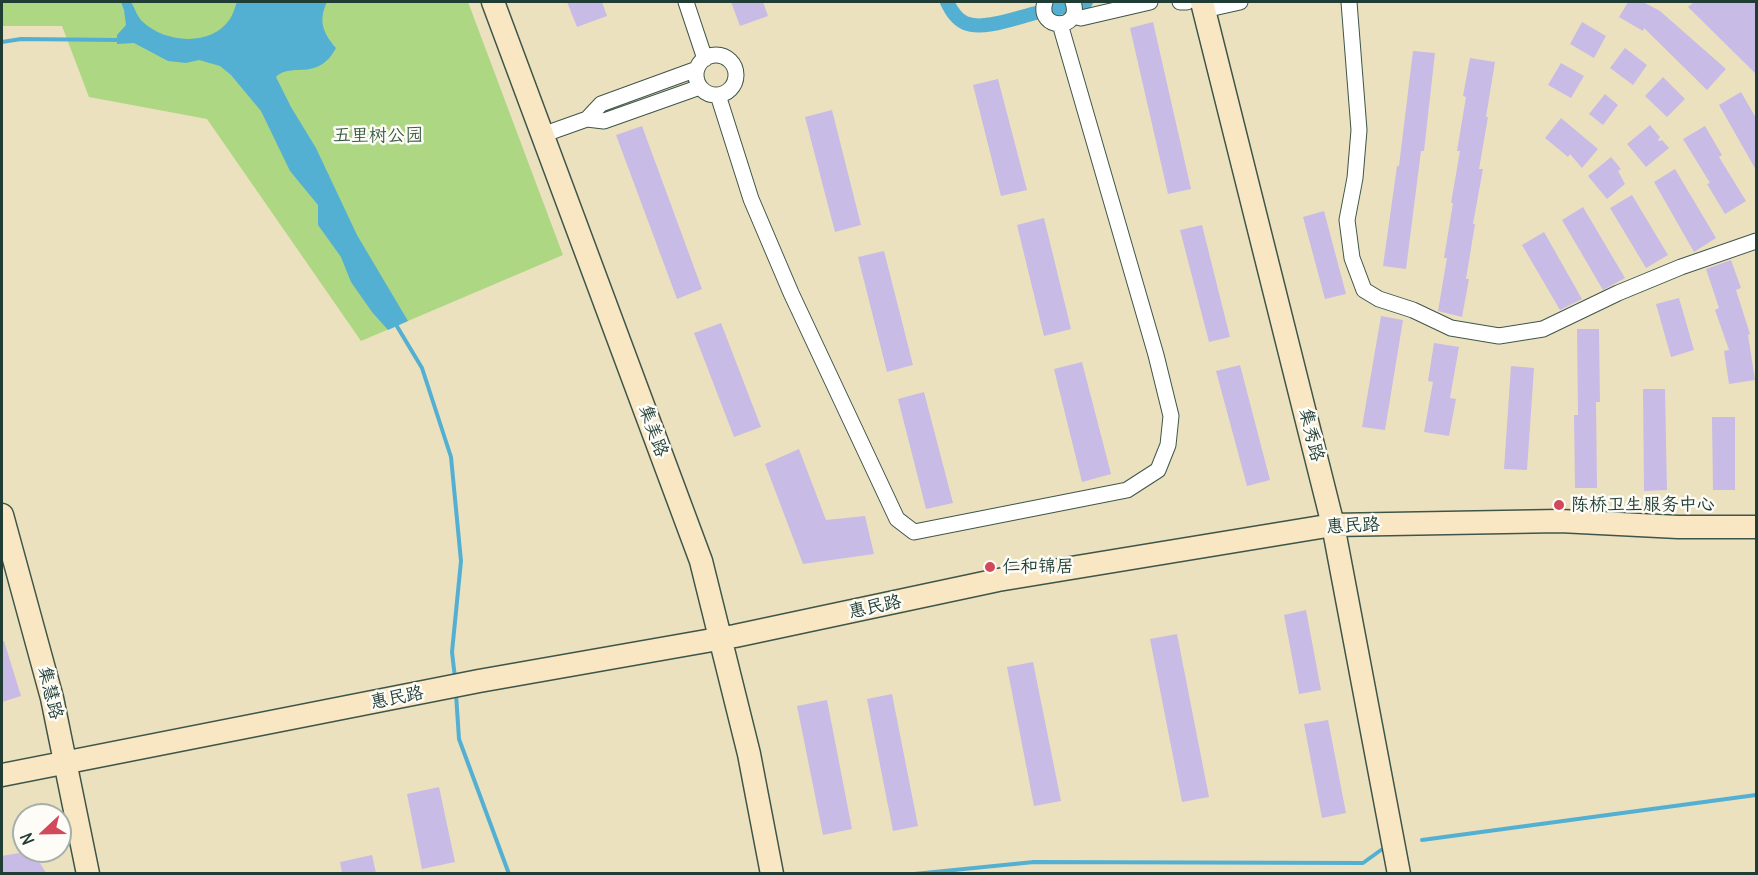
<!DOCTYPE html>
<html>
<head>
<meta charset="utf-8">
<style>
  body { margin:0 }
  #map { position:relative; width:1758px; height:875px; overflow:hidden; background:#ece1bf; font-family:Delius,sans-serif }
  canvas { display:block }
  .frame { position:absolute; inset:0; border:3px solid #1f3d34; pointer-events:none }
  .north { position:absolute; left:12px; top:803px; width:60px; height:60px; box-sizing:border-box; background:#fdfcf7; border:2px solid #a4b0a9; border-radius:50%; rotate:248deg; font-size:16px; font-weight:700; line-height:24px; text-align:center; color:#1f3d34 }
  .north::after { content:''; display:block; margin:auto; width:21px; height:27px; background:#d1495b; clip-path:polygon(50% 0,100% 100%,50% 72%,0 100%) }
</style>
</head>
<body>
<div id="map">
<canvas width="1758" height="875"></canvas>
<div class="frame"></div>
<div class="north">N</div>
</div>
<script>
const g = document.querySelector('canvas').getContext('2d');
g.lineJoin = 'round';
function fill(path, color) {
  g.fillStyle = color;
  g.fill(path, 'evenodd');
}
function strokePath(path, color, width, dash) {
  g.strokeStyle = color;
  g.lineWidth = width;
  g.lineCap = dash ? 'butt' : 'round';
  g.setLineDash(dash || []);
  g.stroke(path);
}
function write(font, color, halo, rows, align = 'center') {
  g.font = font + ' Delius,"LXGW WenKai TC",sans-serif';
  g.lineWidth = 5;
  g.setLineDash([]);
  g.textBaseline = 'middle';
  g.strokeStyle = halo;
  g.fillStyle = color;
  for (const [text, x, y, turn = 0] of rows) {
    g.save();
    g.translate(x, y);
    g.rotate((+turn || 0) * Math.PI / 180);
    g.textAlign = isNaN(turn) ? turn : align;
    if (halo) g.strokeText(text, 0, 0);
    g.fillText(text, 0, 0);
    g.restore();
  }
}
fill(new Path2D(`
  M2 2H468L563 255 361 341 207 119 89 97 62 26H2Z`), '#add783');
fill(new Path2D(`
  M121 2H131C135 8 137 17 143 22 165 43 211 47 230 19 233 14 235 7 237 2H327C318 21 323 33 336 48 317 83 292 61 276 77L291 107 316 148 357 235 408 321 388 330 372 312 351 282 341 257 318 225V205L290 171 261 111 231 75 220 66 199 60 186 63 168 61 134 43 117 44V35L126 25 124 10Z`), '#54b0d2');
strokePath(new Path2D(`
  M2 42 21 39 120 40
  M395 323 422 368 451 457 461 561 452 652 455 678
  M456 694 459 739 509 874
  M1422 840 1756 795
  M914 874 1034 862 1363 863 1381 850`), '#54b0d2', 4);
strokePath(new Path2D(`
  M947 2C951 10 956 19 965 23 983 31 1018 17 1036 13
  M1082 3 1086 2
  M1051 10 1067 6`), '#54b0d2', 14);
fill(new Path2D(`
  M567 2H602L607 16 577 27Z
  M731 2H763L768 16 740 26Z
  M1628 2H1643L1660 11 1726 69 1707 90 1644 28 1643 31 1619 17Z
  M1694 2H1756V74L1688 7Z
  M1153 22 1191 189 1168 194 1130 28Z
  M1582 22 1606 36 1594 58 1570 44Z
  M1625 48 1647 65 1633 85 1610 68Z
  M1413 51 1435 53 1424 151H1421L1406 269 1383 266 1397 166H1399Z
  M1470 58 1495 62 1486 117H1488L1479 169H1483L1473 224H1475L1466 279H1469L1462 317 1438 311 1447 258H1444L1453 203H1451L1460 151H1457L1466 97 1463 96Z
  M1561 63 1584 76 1571 98 1548 85Z
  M1663 77 1685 99 1667 117 1645 96Z
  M998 79 1027 190 1001 196 973 85Z
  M1741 92 1756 118V170L1719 105Z
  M1605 94 1618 105 1603 125 1589 114Z
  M832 110 861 225 835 232 805 117Z
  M1561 118 1598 149 1582 168 1570 154 1568 157 1545 138Z
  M1650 125 1660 137 1658 140 1659 141 1662 140 1669 148 1646 167 1627 144Z
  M642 126 702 289 677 299 616 135Z
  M1705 126 1722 155 1719 157 1746 201 1725 214 1707 184 1710 183 1683 139Z
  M1611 157 1621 169 1618 171 1625 184 1607 199 1588 176Z
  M1675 169 1716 238 1694 252 1654 182Z
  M1632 195 1668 255 1646 268 1610 208Z
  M1583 207 1625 278 1603 290 1562 220Z
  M1324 211 1346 294 1325 299 1303 217Z
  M1044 218 1071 329 1044 336 1017 225Z
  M1202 225 1230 337 1209 342 1180 230Z
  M1544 232 1582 299 1560 310 1522 245Z
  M884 251 913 365 887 372 858 257Z
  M1731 260 1741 288 1736 290 1750 334 1748 335 1755 380 1729 384 1724 351 1729 350 1715 310 1719 308 1706 269Z
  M1679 298 1694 350 1671 357 1656 304Z
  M1381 316 1403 320 1385 430 1362 427Z
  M721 323 761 427 734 437 694 333Z
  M1577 329H1599L1600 402H1596L1597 488H1575L1574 415H1578Z
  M1434 343 1459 347 1450 398 1456 399 1449 436 1424 432 1433 382 1428 381Z
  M1082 362 1111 474 1082 482 1054 369Z
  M1240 365 1270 480 1247 486 1216 371Z
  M1511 366 1534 368 1527 470 1504 469Z
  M1643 389H1665L1667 490 1644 491Z
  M924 392 953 503 926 509 898 399Z
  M1712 417H1735V490H1713Z
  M799 449 826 520 865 516 874 554 803 564 765 464Z
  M1306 610 1321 690 1299 694 1284 615Z
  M1177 634 1209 797 1182 802 1150 639Z
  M2 641H4L21 696 2 702Z
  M1033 662 1061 801 1034 806 1007 667Z
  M892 694 918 826 893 831 867 699Z
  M827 700 852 829 823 835 797 706Z
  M1328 720 1346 813 1322 818 1304 724Z
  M439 787 455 862 422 869 407 794Z
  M30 851 35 855 46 873H2V856Z
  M372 855 376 873H342L340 862Z`), '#c8bbe6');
const street = new Path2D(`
  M686 2 705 59
  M1045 2C1036 31 1083 31 1073 2
  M1180 2H1187
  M1349 2 1359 130 1355 178 1347 220 1352 258 1364 290 1379 299 1413 310 1451 328 1499 336 1543 329 1618 293 1681 267 1756 241
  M1204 10 1240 2
  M1073 16 1081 18 1150 2
  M696 75a20 20 0 1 1 40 0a20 20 0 1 1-40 0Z
  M718 95 751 199 791 293 897 519 914 532 1127 490 1158 470 1168 445 1171 416 1156 355 1060 24
  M587 119 604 121 700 87
  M542 135 587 119 601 104 697 69`);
const secondary = new Path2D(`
  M493 2 701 561 749 754 772 874
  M1202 2 1333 525 1399 874
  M2 515 52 698 88 874
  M2 775 479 681 735 636 998 580 1333 525 1560 521 1678 527H1756`);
strokePath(street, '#3e5649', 17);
strokePath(secondary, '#3e5649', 25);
strokePath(street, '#fff', 15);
strokePath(secondary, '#f9e7c3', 22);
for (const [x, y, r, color] of [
  [1559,505,6,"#d1495b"],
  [990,567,6,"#d1495b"]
]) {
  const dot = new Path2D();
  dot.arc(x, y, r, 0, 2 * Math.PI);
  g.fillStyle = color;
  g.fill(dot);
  strokePath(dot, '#fdfcf7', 2);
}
write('18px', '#3b5c44', '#fdfcf7', [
  ["五里树公园",378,136]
]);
write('18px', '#1f3d34', '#fdfcf7', [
  ["集美路",653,431,70],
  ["集秀路",1311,435,76],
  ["惠民路",1353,526,-3],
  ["惠民路",875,607,-12],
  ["集慧路",50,693,76],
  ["惠民路",397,698,-11]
]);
write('18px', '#1f3d34', '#fdfcf7', [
  ["陈桥卫生服务中心",1571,505],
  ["仁和锦居",1002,567]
], 'left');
</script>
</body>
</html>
